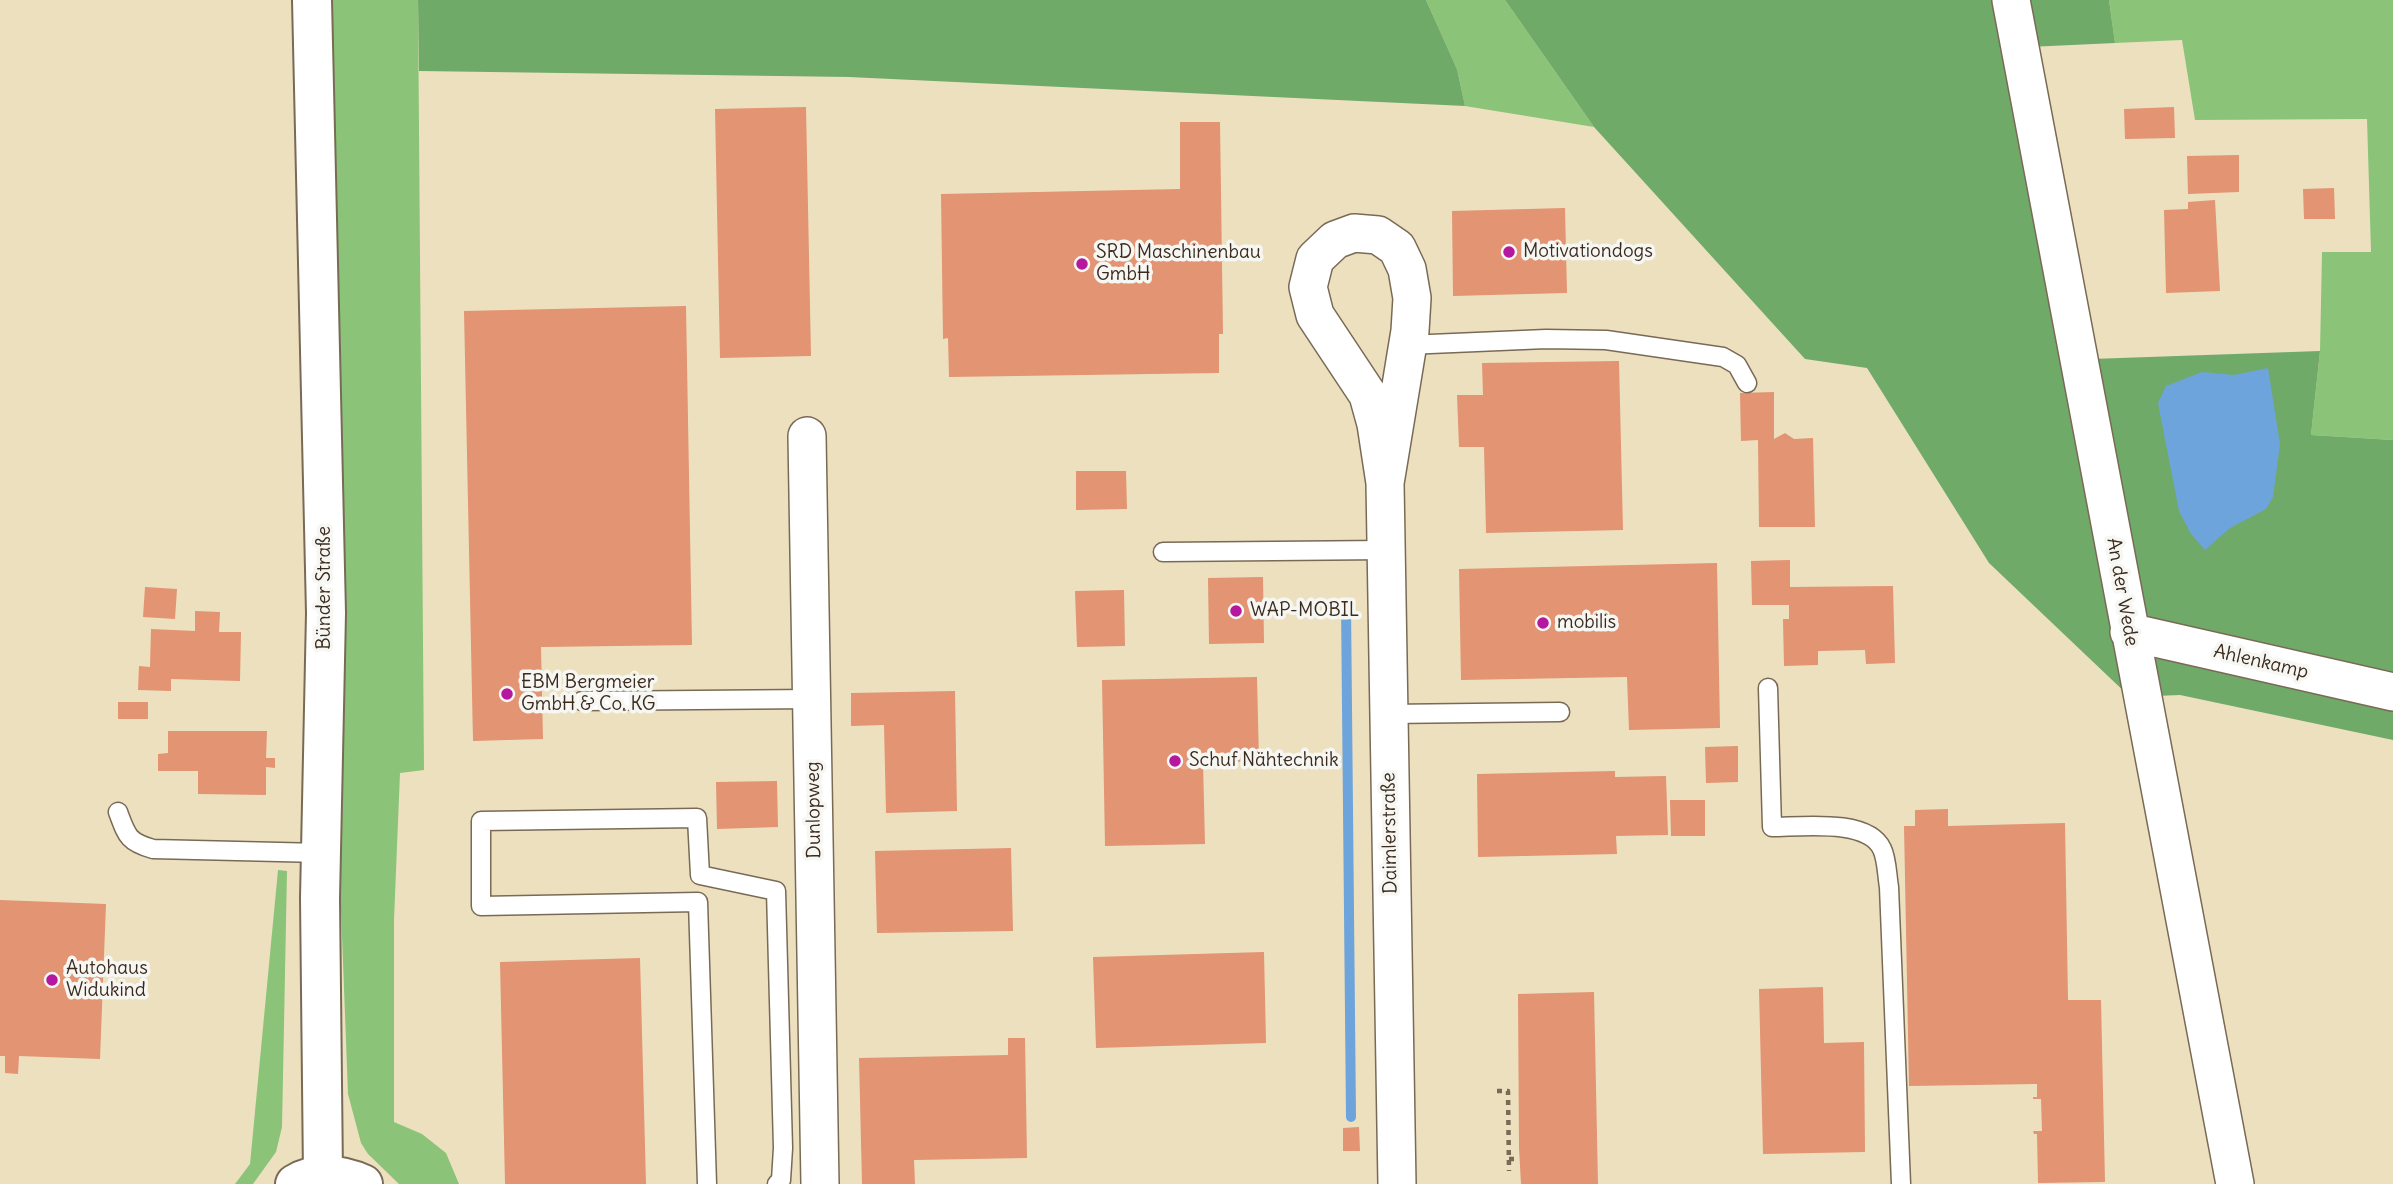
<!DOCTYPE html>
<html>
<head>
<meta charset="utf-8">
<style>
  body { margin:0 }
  canvas { display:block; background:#ece0bf }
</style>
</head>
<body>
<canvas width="2393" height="1184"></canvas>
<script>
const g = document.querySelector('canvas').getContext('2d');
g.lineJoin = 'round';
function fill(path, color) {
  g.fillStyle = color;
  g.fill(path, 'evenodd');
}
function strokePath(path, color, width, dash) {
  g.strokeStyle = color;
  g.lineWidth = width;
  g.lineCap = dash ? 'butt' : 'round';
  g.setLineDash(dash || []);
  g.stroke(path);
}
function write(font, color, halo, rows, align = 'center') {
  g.font = font + ' Delius,sans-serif';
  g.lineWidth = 7;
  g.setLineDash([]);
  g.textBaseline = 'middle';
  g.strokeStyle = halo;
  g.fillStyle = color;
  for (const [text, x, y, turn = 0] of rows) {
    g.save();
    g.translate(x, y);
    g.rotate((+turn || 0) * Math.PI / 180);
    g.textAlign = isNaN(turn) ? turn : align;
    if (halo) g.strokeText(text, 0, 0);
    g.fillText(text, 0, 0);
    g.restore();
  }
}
fill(new Path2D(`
  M327 0H418L424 770 400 773 394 920V1122L422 1134 446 1153 459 1184H399L368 1154 361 1143 348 1094 339 857Z
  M1426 0H1505L1594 127 1465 106 1457 69Z
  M2109 0H2393V440L2311 435 2320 351 2322 252H2371L2367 119 2195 120 2182 40 2115 43Z
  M278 870 287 871 282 1127 276 1152 253 1184H235L250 1164Z`), '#8bc479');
fill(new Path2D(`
  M418 0H1426L1457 69 1465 106 849 77 419 71Z
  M1505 0H2109L2115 43 2007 48 2063 360 2320 351 2311 435 2393 440V740L2180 695 2130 697 1989 563 1867 368 1805 359 1594 127Z`), '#70aa69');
fill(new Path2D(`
  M2268 368 2280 444 2273 497 2266 509 2230 528 2205 550 2191 534 2179 511 2158 403 2166 386 2202 372 2234 375Z`), '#6da4db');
strokePath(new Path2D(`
  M1346 604 1351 1117`), '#6da4db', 10);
fill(new Path2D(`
  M806 107 811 356 720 358 715 109Z
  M2174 107 2175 138 2125 139 2124 109Z
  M1180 122H1220L1223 334H1219V373L949 377 948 338 943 339 941 194 1180 189Z
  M2239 155V192L2188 194 2187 156Z
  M2334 188 2335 219H2304L2303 189Z
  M2215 200 2220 291 2166 293 2164 210 2188 209V202Z
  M1565 208 1567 293 1453 296 1452 211Z
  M686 306 692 645 541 647 543 739 473 741 464 311Z
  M1619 361 1623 530 1486 533 1484 447H1459L1457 395H1483L1482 363Z
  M1774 392V439L1785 433 1794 439 1813 438 1815 527H1759L1758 440 1741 441 1740 393Z
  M1076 471H1126L1127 509 1076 510Z
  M1790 560V587L1893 586 1895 663 1866 664 1865 650 1818 651V665L1784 666 1783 619H1789V605H1752L1751 561Z
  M1717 563 1720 728 1629 730 1627 677 1461 680 1459 569Z
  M1263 577 1264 643 1209 644 1208 578Z
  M145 587 177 589 175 619 143 617Z
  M1124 590 1125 646 1077 647 1075 591Z
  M195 611 220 612 219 632H241L240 681 171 679V691L138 690 139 666 150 667 151 629 195 631Z
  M1257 677 1259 761 1234 762 1219 766V762H1203L1205 844 1105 846 1102 680Z
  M955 691 957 811 886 813 884 725 851 726V693Z
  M118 702H148V719H118Z
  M168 731H267L266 758H275V768L266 767V795L198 794V771H158V754L168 753Z
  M1738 746V782L1706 783 1705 747Z
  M1615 771V777L1666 776 1668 835 1616 836 1617 854 1478 857 1477 774Z
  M777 781 778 827 717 829 716 782Z
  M1670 800H1705V836H1671Z
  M1948 809V826L2065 823 2068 1000H2101L2105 1182 2038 1183 2037 1134H2034L2033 1131H2042L2041 1099H2033V1097H2037V1084L1909 1086 1904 826H1915V810Z
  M1011 848 1013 931 877 933 875 851Z
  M0 900 106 904 100 1059 19 1056 18 1074 5 1073V1056H0Z
  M1264 952 1266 1043 1096 1048 1093 957Z
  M640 958 646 1184H505L500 962Z
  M1823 987 1824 1043 1864 1042 1865 1152 1763 1154 1759 989Z
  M1594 992 1598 1184H1521L1519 1148 1518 994Z
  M1008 1038H1025L1027 1158 914 1160 915 1184H862L859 1058 1008 1055Z
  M1359 1127 1360 1151H1343V1128Z`), '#e29473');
const service = new Path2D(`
  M1407 345 1546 339 1606 340 1723 357 1737 365 1747 383
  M1163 552 1385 550
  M1768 688 1772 827C1800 827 1868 818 1882 849 1887 859 1887 876 1889 887L1901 1184
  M582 701 812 699
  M1388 714 1560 712
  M118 812C127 836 128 842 153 849L321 853
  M707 1184 698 902 481 906V821L697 818 700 875 776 891 783 1148 781 1180 777 1184`);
const minor = new Path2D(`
  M2011 0 2235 1184
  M807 436 820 1184
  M1385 483 1410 331 1412 298 1407 269 1397 248 1378 235 1354 233 1335 240 1315 259 1308 287 1315 315 1368 395 1376 424 1385 483 1397 1184
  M2129 632 2393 692`);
const tertiary = new Path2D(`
  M312 0 326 613 320 898 323 1175
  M295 1184C316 1171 341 1174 363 1184`);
strokePath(service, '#796a56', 21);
strokePath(minor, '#796a56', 40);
strokePath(tertiary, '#796a56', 42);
strokePath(new Path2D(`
  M1497 1091H1508L1509 1171
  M1509 1159H1519`), '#796a56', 4.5, [5, 5]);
strokePath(service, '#fff', 18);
strokePath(minor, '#fff', 37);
strokePath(tertiary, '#fff', 38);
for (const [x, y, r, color] of [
  [1509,252,7,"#b5179e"],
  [1082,264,7,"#b5179e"],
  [1236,611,7,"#b5179e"],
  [1543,623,7,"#b5179e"],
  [507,694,7,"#b5179e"],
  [1175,761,7,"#b5179e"],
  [52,980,7,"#b5179e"]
]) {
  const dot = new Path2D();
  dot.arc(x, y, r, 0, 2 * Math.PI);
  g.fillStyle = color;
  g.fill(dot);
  strokePath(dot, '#f6f6f2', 2.5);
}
write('19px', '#3b2a1e', '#f6f6f2', [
  ["Motivationdogs",1523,252],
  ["SRD Maschinenbau",1096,253],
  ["GmbH",1096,275],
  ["WAP-MOBIL",1250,611],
  ["mobilis",1557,623],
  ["EBM Bergmeier",521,683],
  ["GmbH & Co. KG",521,705],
  ["Schuf Nähtechnik",1189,761],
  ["Autohaus",66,969],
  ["Widukind",66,991]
], 'left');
write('19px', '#3b2a1e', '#f6f6f2', [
  ["Bünder Straße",325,588,-90],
  ["An der Wede",2122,592,80],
  ["Ahlenkamp",2261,662,13],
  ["Dunlopweg",814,810,-91],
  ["Daimlerstraße",1390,833,-91]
]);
</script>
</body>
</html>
